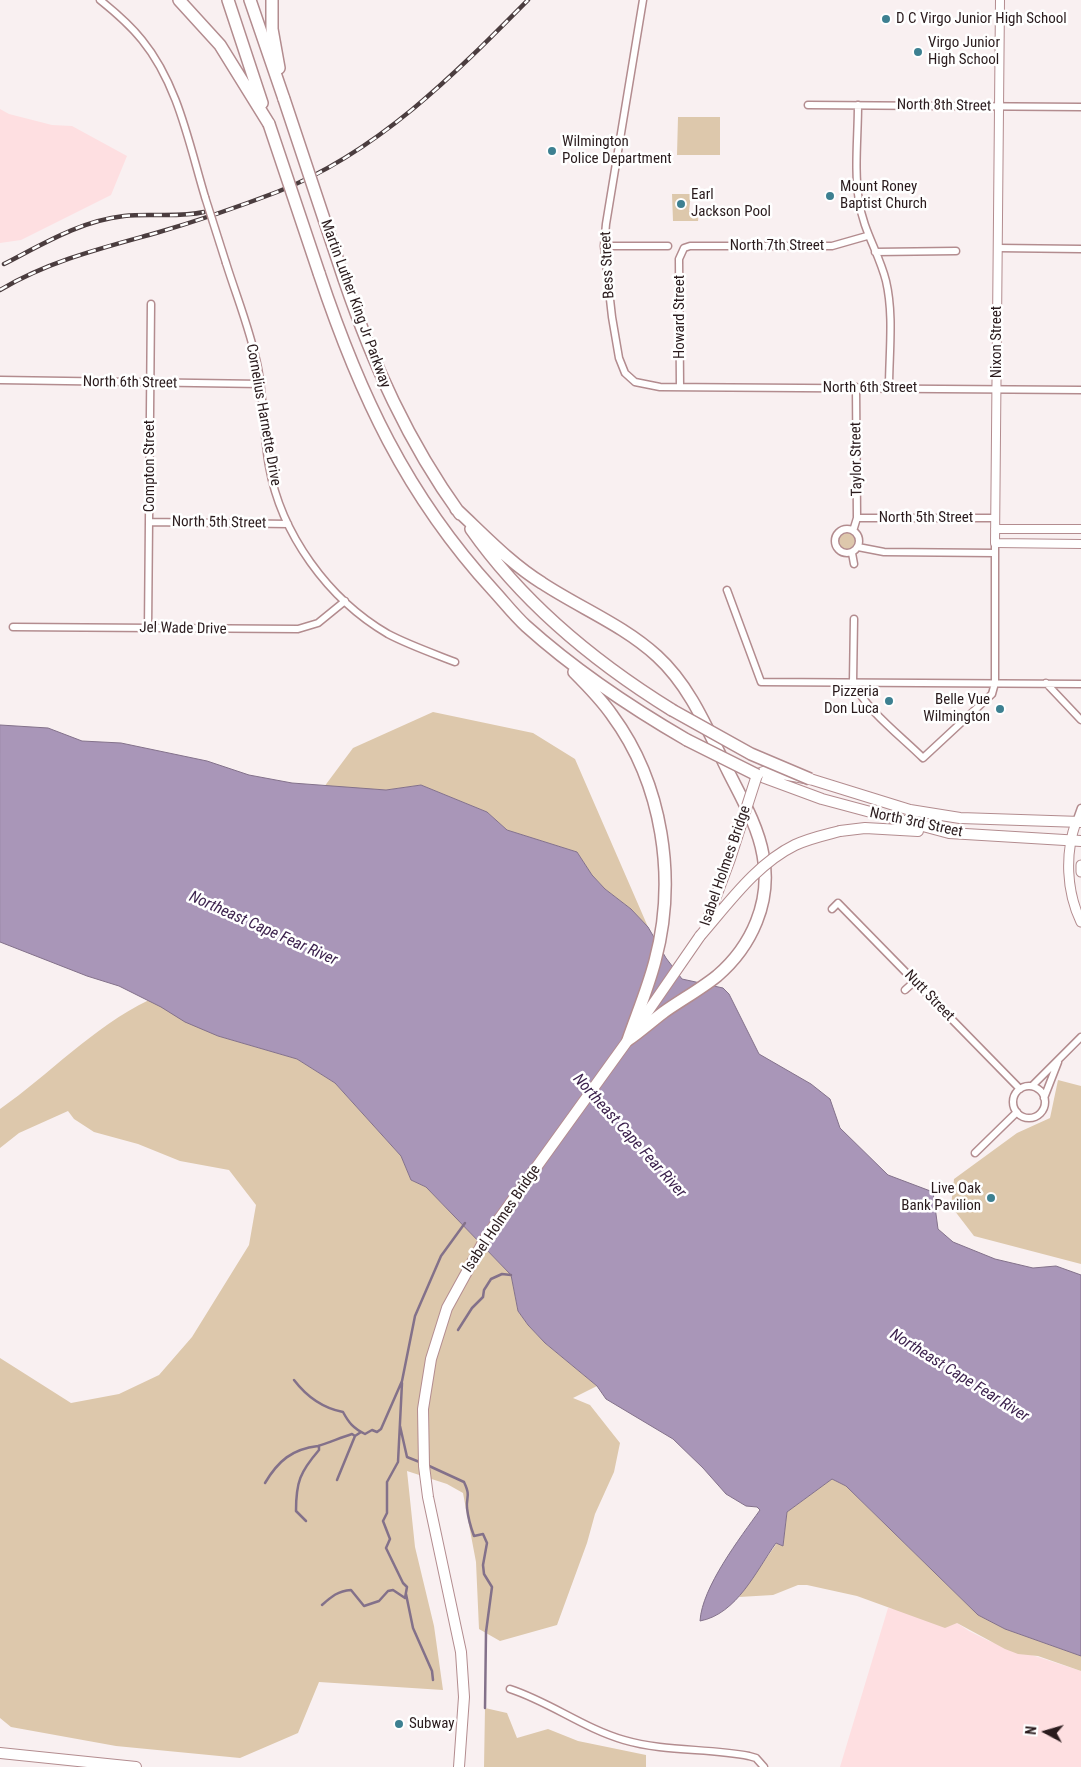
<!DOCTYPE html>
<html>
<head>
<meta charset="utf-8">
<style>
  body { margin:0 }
  #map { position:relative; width:1081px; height:1767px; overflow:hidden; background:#f9f0f1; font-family:"Roboto Condensed",sans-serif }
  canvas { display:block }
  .north { position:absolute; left:1021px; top:1707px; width:50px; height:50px; -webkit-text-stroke:4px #fff; paint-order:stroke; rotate:276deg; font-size:14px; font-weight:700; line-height:20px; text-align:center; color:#2a1b1d }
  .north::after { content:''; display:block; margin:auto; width:18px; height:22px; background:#2a1b1d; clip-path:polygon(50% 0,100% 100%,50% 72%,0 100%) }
</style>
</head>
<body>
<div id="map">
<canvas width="1081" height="1767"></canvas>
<div class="north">N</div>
</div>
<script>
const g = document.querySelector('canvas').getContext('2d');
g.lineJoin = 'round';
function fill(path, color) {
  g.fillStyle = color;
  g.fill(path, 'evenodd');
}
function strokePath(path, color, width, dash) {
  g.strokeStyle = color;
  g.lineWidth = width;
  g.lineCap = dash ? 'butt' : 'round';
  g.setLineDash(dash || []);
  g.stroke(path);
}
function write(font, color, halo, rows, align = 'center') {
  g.font = font + ' "Roboto Condensed",sans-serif';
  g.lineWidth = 5;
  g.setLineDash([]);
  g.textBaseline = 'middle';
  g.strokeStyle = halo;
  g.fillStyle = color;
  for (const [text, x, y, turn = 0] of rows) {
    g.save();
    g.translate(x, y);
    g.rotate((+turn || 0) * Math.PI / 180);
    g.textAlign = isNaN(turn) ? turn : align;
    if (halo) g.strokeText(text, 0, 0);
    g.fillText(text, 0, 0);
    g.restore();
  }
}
fill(new Path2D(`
  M0 109 9 114 52 125 72 126 127 156 111 195 21 240 0 243Z
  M888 1608 948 1617 969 1631 989 1641 1081 1671V1767H840Z`), '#fedfe1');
fill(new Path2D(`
  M678 117H720V155H677Z
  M672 194H691L689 211 699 212 698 221H673Z
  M839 541a8 8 0 1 1 16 0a8 8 0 1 1-16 0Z
  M433 712 533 733 575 759 648 927 631 909 605 889 592 875 577 852 507 830 487 812 421 785 386 790 324 787 353 748Z
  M149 1000 218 1036 297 1059 335 1083 401 1156 411 1180 426 1187 511 1275 518 1311 528 1325 545 1343 597 1386 573 1398 590 1405 620 1443 614 1472 595 1514 587 1543 557 1625 500 1641 479 1629 476 1562 463 1493 447 1484 407 1471 415 1547 434 1626 443 1690 319 1682 298 1733 240 1758 116 1746 11 1727 0 1718V1358L71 1403 119 1394 159 1375 192 1337 249 1245 256 1205 229 1170 180 1161 138 1144 94 1132 74 1119 68 1111 19 1133 0 1148V1109C50 1074 93 1027 149 1000Z
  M1058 1080 1081 1086V1264L974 1236 951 1206 954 1179 1017 1133 1050 1118Z
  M832 1479 846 1486 978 1615 1005 1629 1081 1656V1671L1038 1656 1018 1654 1005 1649 957 1623 945 1628 857 1596 807 1585H798L773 1595 739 1597 777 1543 783 1546 787 1512Z
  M485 1708 507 1713 517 1738 548 1729 578 1741 646 1755V1767H484Z`), '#ddc8ac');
const water = new Path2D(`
  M0 725 48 728 82 741 121 743 207 761 249 775 292 783 386 790 421 785 487 812 507 830 577 852 592 875 605 889 631 909 648 927 666 958 682 979 723 988 729 994 759 1054 811 1084 830 1099 840 1128 888 1175 933 1192 938 1229 953 1242 995 1259 1033 1268 1056 1266 1081 1275V1656L1005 1629 978 1615 846 1486 832 1479 787 1512 783 1546 776 1543C756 1571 737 1614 700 1621 702 1587 740 1538 760 1510L757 1507 746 1506 726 1494 703 1468 673 1439 606 1399 597 1386 545 1343 528 1325 518 1311 511 1275 426 1187 411 1180 401 1156 335 1083 297 1059 218 1036 185 1022 161 1007 119 986 87 976 0 942Z`);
fill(water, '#a996b8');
strokePath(water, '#83718a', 1);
strokePath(new Path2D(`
  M458 1330 472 1308 483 1297 484 1290 491 1279 502 1274 511 1275
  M294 1380C307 1397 322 1408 343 1412 349 1423 353 1428 365 1434L372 1430 377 1432 381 1429 402 1381 415 1316 441 1256 465 1223
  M400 1426 407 1457 422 1463
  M427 1465 464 1482C471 1497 466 1496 467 1508 468 1517 471 1528 474 1536L483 1534 487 1543 483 1565 484 1574 492 1587 486 1632 485 1708
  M337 1480 355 1436 361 1432
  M265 1483C278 1461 292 1449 318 1446 326 1444 342 1437 352 1434L355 1436
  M306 1521 296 1511C296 1482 300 1472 319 1450V1446
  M406 1594 413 1628 432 1671 433 1680
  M322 1605C332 1596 338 1591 351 1590L364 1606 379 1601 388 1591 393 1590 405 1598 407 1587 403 1583 386 1548 390 1539 383 1521 387 1513V1482L398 1462 402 1383`), '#83718a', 2.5);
const minor = new Path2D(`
  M100 0C115 12 130 25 142 40 178 84 189 144 205 197
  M643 0 606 224 604 246 612 317 619 358 625 373 635 382 660 387 1081 390
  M808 105 1081 107
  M858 105C858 137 854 170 859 201 863 230 879 253 886 281 894 315 889 353 889 388
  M604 246H668
  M998 248 1081 249
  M875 252 956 251
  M226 263C237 298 251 332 258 368 264 400 263 433 269 466 281 534 328 599 388 634 409 645 432 653 455 662
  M0 380 261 384
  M680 387 679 259 684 248 690 246H832L867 236
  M857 518H995
  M149 522 288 524
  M835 541a12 12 0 1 1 24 0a12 12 0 1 1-24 0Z
  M853 531 857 518 856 387
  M858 547 884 552 995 553
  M852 553 854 564
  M727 590 761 682 1081 684
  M854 619 853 682C866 710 901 736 923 758L992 694 995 683V543
  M13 627 298 629 318 623 345 601
  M148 629 151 304
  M1046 683 1081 720
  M1076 822 1081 808
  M832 909 838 903 1020 1089
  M905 990 915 981
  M1032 1086 1081 1037
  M1013 1102a16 16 0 1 1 32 0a16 16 0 1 1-32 0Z
  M1044 1098 1058 1062
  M975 1153 1017 1112
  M510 1689C550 1702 583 1728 624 1740 665 1752 708 1748 749 1756L756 1758 764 1767`);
const tertiary = new Path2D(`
  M1000 0 995 543 1081 544
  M995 529H1081`);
const secondary = new Path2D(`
  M1076 822C1065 853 1066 891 1081 922
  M1081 865V872`);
const primary = new Path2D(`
  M758 774 766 771 810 779 910 810 960 818 1081 822
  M757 775 822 799 949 833 1081 841
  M840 831 865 828 918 831
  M633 1033 700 936`);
const trunk = new Path2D(`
  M0 1753 136 1767
  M459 1767 464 1697 461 1652 428 1497 424 1466 423 1409 431 1359 447 1308 486 1237 628 1040`);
const motorway = new Path2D(`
  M179 0 220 45 269 124
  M228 0 262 103
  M250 0 284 99
  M272 0V29L279 68
  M319 273C359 393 406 495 493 590 504 602 514 615 526 626 575 670 630 707 687 740
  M344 279C373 364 408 442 460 514
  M456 509C484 535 510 563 542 583 580 608 623 625 657 656 691 687 708 731 728 771 741 797 758 826 763 855 772 901 752 946 717 976 701 989 681 1000 664 1012 652 1021 641 1031 628 1040
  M471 529C523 603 596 663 672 710
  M574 672C588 686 601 699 612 715 663 784 677 879 655 961 648 988 637 1014 628 1040`);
strokePath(minor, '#b38c8f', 9);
strokePath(tertiary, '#b38c8f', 10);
strokePath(secondary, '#b38c8f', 11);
strokePath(primary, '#b38c8f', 12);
strokePath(trunk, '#b38c8f', 12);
strokePath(motorway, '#b38c8f', 14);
strokePath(minor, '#fff', 6);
strokePath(tertiary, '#fff', 8);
strokePath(secondary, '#fff', 9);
strokePath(primary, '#fff', 10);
strokePath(trunk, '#fff', 10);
strokePath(motorway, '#fff', 11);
const rail = new Path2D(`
  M4 264C43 244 80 221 124 216 151 213 177 218 204 212
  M0 290C49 261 102 248 156 233 197 221 238 207 277 192 377 153 455 74 528 0`);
strokePath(rail, '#4b3d3f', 4.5);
strokePath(rail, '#fff', 2.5, [8]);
const minorBridge = new Path2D(`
  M205 197 226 263`);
const primaryBridge = new Path2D(`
  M705 926 730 859 757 775
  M700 936C728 904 756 864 795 845 810 838 825 835 840 831`);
const motorwayBridge = new Path2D(`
  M284 99 344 279
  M269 124 319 273
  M672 710 751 754 810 779
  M687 740 757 775`);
strokePath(minorBridge, '#b38c8f', 9, []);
strokePath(primaryBridge, '#b38c8f', 12, []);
strokePath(motorwayBridge, '#b38c8f', 14, []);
strokePath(minorBridge, '#fff', 6);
strokePath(primaryBridge, '#fff', 10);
strokePath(motorwayBridge, '#fff', 11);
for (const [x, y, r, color] of [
  [886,19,5,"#3d8091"],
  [918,52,5,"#3d8091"],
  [552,151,5,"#3d8091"],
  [830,196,5,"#3d8091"],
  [681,204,5,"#3d8091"],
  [889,701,5,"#3d8091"],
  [1000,709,5,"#3d8091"],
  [991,1198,5,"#3d8091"],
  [399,1724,5,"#3d8091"]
]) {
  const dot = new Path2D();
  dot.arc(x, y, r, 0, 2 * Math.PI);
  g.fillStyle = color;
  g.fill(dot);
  strokePath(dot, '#fff', 2);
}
write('15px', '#2a1b1d', '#fff', [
  ["D C Virgo Junior High School",896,19],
  ["Virgo Junior",928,43],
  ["High School",928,60],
  ["Wilmington",562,142],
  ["Police Department",562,159],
  ["Mount Roney",840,187],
  ["Baptist Church",840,204],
  ["Earl",691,195],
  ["Jackson Pool",691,212],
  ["Pizzeria",879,692,"right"],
  ["Don Luca",879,709,"right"],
  ["Belle Vue",990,700,"right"],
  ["Wilmington",990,717,"right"],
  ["Live Oak",981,1189,"right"],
  ["Bank Pavilion",981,1206,"right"],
  ["Subway",409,1724]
], 'left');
write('15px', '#2a1b1d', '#fff', [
  ["North 8th Street",944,106,1],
  ["North 7th Street",777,246],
  ["Bess Street",608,265,-93],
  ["Martin Luther King Jr Parkway",355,304,70],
  ["Howard Street",680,317,-90],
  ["Nixon Street",997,342,-90],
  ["North 6th Street",130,383,1],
  ["North 6th Street",870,388],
  ["Cornelius Harnette Drive",263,415,80],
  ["Taylor Street",857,459,-91],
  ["Compton Street",150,466,-90],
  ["North 5th Street",926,518],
  ["North 5th Street",219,523,1],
  ["Jel Wade Drive",183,629,1],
  ["North 3rd Street",916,823,12],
  ["Isabel Holmes Bridge",726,866,-71],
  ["Nutt Street",929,996,46],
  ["Isabel Holmes Bridge",502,1219,-56]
]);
write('italic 16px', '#3a1f4b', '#fff', [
  ["Northeast Cape Fear River",263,929,24],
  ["Northeast Cape Fear River",629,1136,48],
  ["Northeast Cape Fear River",959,1376,32]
]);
</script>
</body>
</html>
